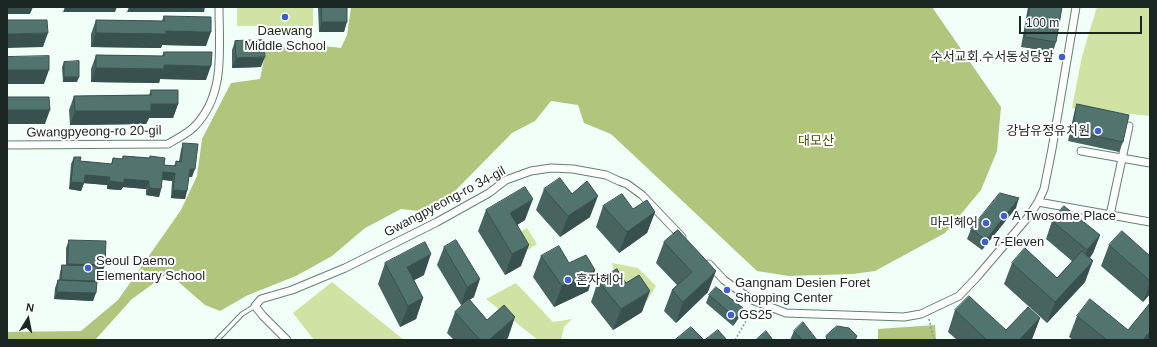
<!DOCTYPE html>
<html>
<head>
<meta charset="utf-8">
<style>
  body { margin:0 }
  #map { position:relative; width:1157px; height:347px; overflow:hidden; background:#f2fff8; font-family:Arial,sans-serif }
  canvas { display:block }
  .frame { position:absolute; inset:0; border:8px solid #1a2621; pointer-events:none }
  .north { position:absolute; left:8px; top:299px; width:40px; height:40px; -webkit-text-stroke:3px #fff; paint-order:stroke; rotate:10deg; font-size:11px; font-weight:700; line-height:16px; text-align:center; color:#1a2621 }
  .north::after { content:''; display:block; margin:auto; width:14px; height:18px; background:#1a2621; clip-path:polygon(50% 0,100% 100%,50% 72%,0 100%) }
  .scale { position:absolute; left:1019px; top:16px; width:123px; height:18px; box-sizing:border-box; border:2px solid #1a2621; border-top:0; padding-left:5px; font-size:12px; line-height:14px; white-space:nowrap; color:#1a2621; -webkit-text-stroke:3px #fff; paint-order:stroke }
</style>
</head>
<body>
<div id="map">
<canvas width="1157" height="347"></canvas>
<div class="frame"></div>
<div class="north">N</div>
<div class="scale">100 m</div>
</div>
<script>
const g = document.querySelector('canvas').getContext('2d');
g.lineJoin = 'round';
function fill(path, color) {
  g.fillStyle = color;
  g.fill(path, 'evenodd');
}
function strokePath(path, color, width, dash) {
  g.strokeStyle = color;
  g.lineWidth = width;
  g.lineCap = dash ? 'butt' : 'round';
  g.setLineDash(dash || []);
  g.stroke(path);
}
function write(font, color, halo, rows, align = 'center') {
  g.font = font + ' Arial,"Noto Sans KR",sans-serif';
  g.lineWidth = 4;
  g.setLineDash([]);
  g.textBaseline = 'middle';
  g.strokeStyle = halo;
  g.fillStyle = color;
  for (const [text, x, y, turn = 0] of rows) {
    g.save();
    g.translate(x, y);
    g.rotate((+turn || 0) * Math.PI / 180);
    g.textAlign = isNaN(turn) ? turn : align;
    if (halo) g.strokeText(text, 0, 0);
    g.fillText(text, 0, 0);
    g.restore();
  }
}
fill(new Path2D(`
  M237 7H313V26H237Z
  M1097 7H1150V116L1072 108 1082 56Z
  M527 228 537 244 520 255 511 238Z
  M612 263 638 268 656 286 647 301 617 284Z
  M332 282 404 340H314L293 313Z
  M516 283 553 322 572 319 564 327 561 340H538L486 299Z`), '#cfe3a3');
fill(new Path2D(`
  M351 7H932L1001 107 997 151 981 190 945 233 875 271 853 274 789 276 757 271 611 134 584 123 578 105 551 101 535 121 512 133 449 197 428 212 401 209 365 228 332 256 296 276 248 295 220 311 205 305 168 273 132 299 95 340H7V332L81 331 118 300 181 210 197 176 202 139 231 83 260 79 267 45C284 49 301 46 318 46 326 46 334 47 341 48L347 35Z
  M935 325 936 340H878V329Z`), '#b0c67c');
const lane = new Path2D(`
  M217 340 242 314 255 306`);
const street = new Path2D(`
  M7 145 168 144C176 139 187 134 194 127 226 95 219 49 219 7
  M1081 151 1150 163
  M1038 202 1150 222
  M1110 215 1129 126
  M709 264 724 280 752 300 786 313 904 317 921 314 959 296 977 277 1029 216 1038 202 1044 189 1052 149 1076 7
  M287 340 263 316 255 306 261 299 292 290 345 268 437 222 489 193 506 180 531 171 551 168 573 169 606 175 619 181 627 184 642 195 682 237`);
strokePath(lane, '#648173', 5.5);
strokePath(street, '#648173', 9);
strokePath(new Path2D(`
  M929 319 934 340
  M735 340 753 309`), '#8d9993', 1.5, [2, 2]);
strokePath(lane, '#fff', 3.5);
strokePath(street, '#fff', 7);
fill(new Path2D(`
  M318 7H347L344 32H319Z
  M1028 7H1062L1056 42 1053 52 1021 47Z
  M164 16 206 46 162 45 161 48 91 47V34L96 20 162 21Z
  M235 41 261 67 232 68V50Z
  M164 52 206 80 160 79 159 83 91 82V69L96 55 162 56Z
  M64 62 77 82H63L62 67Z
  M151 90 178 104 173 118H149L146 124 70 125 69 110 74 96 149 95Z
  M1077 104 1123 142 1119 152 1068 141 1074 114Z
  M183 143 192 177H189L185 199 171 198 172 181 162 180 161 189 159 197 146 195V189L123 187 121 190 107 189V185L84 183 81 191 69 189 71 164 74 157 80 161 111 164 113 158 122 159 123 156 149 158 150 156 164 165 174 166 176 161H179L181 150Z
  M544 189 590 217 560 237 536 210Z
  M603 206 633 209 655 212 647 233 619 253 596 227Z
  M1016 208 982 250 967 239 971 229Z
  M486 210 525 220 517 225 521 266 505 275 478 231Z
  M1052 221 1100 235 1093 253 1090 258 1085 282 1047 323 1004 284 1012 263 1057 278 1072 261 1046 239Z
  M678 230 708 292 676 323 664 311 672 290 677 285 656 263 664 242Z
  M69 240 102 273 97 272V281L93 301 54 299 55 288 58 280H59L60 272 62 265H66V248Z
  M1109 245 1150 256V294L1143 302 1101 266Z
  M444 247 474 297 469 300 487 320 508 338 505 340H454L447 333 455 312 469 300 461 305 437 265Z
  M541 256 595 270 588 291 554 307 533 277Z
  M385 263 424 275 414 280 423 298 416 319 400 327 378 284Z
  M598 281 642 312 613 330 591 302Z
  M709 295 740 316 733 326 706 303Z
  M955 310 1006 330 1040 318 1032 339 1031 340H957L948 332Z
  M1077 316 1128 330 1150 340H1073L1069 337Z
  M794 331 817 340H790Z`), '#47645f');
fill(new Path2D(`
  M7 7H33L30 14H7Z
  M65 7H117L115 12H63Z
  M129 7H205L204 12H127Z
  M322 22H347L344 32H319Z
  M166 31 211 32 206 46 162 45 161 48 91 47 96 33Z
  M48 33 43 47 7 48V34Z
  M265 57 261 67 232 68 236 58Z
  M164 65 211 66 206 80 160 79 159 83 91 82 96 68Z
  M7 70H49L44 84H7Z
  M64 77H79L77 82H63Z
  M151 104H178L173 118H149L146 124 70 125 75 111Z
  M7 110H50L45 124H7Z
  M190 169H195L192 177H187Z
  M163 172 175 173 172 181 160 179Z
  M85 175 110 177 107 185 82 183Z
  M124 179 149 181 146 189 123 187 121 190 107 189 109 181Z
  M71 182 84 183 81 191 69 189Z
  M149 188 161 189 159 197 146 195Z
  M173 190 187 191 185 199 171 198Z
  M598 196 590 217 560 237 568 216Z
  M1019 198 1016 208 982 250 986 240Z
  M533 199 525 220 502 234 510 213Z
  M655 212 647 233 619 253 627 232Z
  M1100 235 1093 253 1081 268 1087 250Z
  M529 245 521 266 505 275 512 254Z
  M431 254 424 275 399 288 407 267Z
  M1093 261 1085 282 1047 323 1055 302Z
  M68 264 105 265 102 273 65 271Z
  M595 270 588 291 554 307 562 286Z
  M716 271 708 292 676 323 683 302Z
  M480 279 474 297 461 305 467 287Z
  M62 280 97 281 94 289 59 287Z
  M1150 283V294L1143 302Z
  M650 291 642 312 613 330 621 309Z
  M57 292 96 293 93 301 54 299Z
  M423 298 416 319 400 327 408 306Z
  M743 308 740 316 733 326 736 318Z
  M515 317 508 338 505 340H489Z
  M1040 318 1032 339 1031 340H1019Z
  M1150 331V340H1143Z`), '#39514e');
const building = new Path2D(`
  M322 7H347V22H322Z
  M1030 7H1062L1056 42 1025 37Z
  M164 16 211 17V32L166 31V34L96 33V20L164 21Z
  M7 20H47L48 33 7 34Z
  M264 40 265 57 236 58 235 41Z
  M164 52H212L211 66 164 65V69L96 68V55L164 56Z
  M49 56V70H7V57Z
  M79 61V77H64V62Z
  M151 90H178V104H151V111H75L74 96 151 95Z
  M7 97H49L50 110H7Z
  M1077 104 1129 115 1123 142 1072 131Z
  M183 143 198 144 195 169H190L187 191 173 190 175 173 163 172 161 189 149 188V181L124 179V183L109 181 110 177 85 175 84 183 71 182 74 157H81L80 161 112 164 113 158 123 159V156L150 158V156L165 158 164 165 176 166V161L181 162Z
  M560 178 572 194 587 181 598 196 568 216 544 189Z
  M525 187 533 199 510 213 529 245 512 254 486 210Z
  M1000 193 1019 198 986 240 971 229Z
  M622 194 633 209 647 200 655 212 627 232 603 206Z
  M1064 206 1100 235 1087 250 1052 221Z
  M678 230 716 271 683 302 672 290 692 272 664 242Z
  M1122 231 1150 256V281L1109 245Z
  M69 240 106 241 105 265 68 264Z
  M456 240 480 279 467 287 444 247Z
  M425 242 431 254 407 267 423 298 408 306 385 263Z
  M559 246 569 263 586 255 595 270 562 286 541 256Z
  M1025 248 1057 278 1082 251 1093 261 1055 302 1012 263Z
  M62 265 98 266 97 281 62 280Z
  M617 269 626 283 639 275 650 291 621 309 598 281Z
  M58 280 97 282 96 293 57 292Z
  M716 287 743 308 736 318 709 295Z
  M969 296 1006 330 1028 307 1040 318 1019 340H987L955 310Z
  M469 299 487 320 504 305 515 317 489 340H480L455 312Z
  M1090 299 1128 330 1150 303V331L1143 340H1107L1077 316Z
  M803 322 817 340H802L794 331Z
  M837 326 849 328 857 336 855 340H827L826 336Z
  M691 327 704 340H675Z
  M718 330 727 340H705Z
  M766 331 773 340H756Z`);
fill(building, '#52746f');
strokePath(building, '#39514e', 1);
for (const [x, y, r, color] of [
  [285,17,4,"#3d5fd1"],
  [1062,57,4,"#3d5fd1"],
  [1098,131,4,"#3d5fd1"],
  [1004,216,4,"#3d5fd1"],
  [986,223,4,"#3d5fd1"],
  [985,242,4,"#3d5fd1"],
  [88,268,4,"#3d5fd1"],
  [568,280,4,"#3d5fd1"],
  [727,290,4,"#3d5fd1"],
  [731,315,4,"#3d5fd1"]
]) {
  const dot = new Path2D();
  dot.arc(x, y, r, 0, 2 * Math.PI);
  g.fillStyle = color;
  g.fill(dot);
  strokePath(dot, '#fff', 1.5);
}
write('13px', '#1a2621', '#fff', [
  ["Daewang",285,31,"center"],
  ["Middle School",285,46,"center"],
  ["수서교회.수서동성당앞",1054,57,"right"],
  ["강남유정유치원",1090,131,"right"],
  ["A Twosome Place",1012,216],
  ["마리헤어",978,223,"right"],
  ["7-Eleven",993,242],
  ["Seoul Daemo",96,261],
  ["Elementary School",96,276],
  ["혼자헤어",576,280],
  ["Gangnam Desien Foret",735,283],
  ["Shopping Center",735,298],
  ["GS25",739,315]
], 'left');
write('13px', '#1a2621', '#fff', [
  ["Gwangpyeong-ro 20-gil",94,132,-1],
  ["Gwangpyeong-ro 34-gil",445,202,-28]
]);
write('13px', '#475901', '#fff', [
  ["대모산",816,141]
]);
</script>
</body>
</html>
